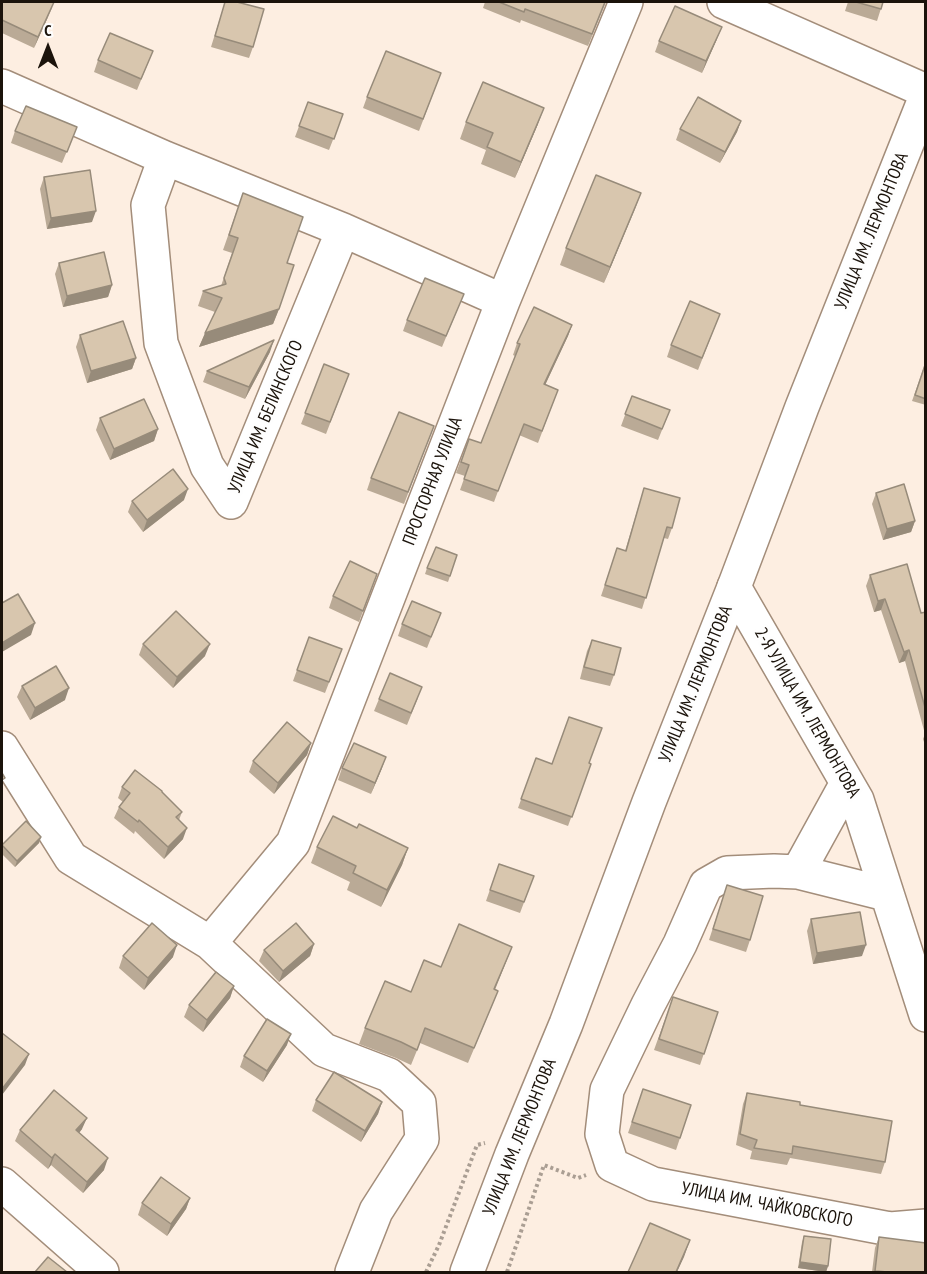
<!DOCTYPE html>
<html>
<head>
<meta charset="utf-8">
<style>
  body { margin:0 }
  #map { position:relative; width:927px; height:1274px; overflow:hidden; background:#fdeee1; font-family:"PT Sans Narrow",sans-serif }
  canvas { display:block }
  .frame { position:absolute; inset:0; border:3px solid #1b130b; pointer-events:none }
  .north { position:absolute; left:18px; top:18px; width:60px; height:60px; -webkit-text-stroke:4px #fefefe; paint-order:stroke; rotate:0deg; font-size:16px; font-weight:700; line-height:24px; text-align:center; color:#1b130b }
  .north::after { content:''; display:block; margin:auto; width:21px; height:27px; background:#1b130b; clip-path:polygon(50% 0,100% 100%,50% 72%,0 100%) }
</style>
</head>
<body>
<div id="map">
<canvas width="927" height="1274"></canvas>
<div class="frame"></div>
<div class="north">С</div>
</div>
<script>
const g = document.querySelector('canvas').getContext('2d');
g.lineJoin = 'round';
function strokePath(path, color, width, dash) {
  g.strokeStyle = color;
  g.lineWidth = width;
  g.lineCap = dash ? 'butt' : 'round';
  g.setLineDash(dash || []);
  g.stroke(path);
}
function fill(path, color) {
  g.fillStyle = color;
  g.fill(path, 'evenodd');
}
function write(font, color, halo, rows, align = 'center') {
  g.font = font + ' "PT Sans Narrow",sans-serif';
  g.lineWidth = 6;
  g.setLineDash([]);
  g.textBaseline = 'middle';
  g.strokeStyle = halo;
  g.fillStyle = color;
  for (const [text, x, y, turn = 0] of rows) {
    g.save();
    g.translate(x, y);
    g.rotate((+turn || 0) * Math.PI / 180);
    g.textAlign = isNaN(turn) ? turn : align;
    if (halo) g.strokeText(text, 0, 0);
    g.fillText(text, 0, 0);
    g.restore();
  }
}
const minor = new Path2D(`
  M724 2 926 91
  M2 86 165 158 343 230 503 301
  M165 158 148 205 161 343 207 466 231 502 343 230
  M734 587 857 800 926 1015
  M2 748 71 858 210 943 324 1050 389 1075 419 1103 422 1139 376 1211 352 1272
  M798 872 847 783
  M886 894 798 872 774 871 727 873 706 885 680 944 648 1005 607 1090 602 1134 612 1165 653 1184 890 1229 926 1226
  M210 943 293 843 503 301 626 2
  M2 1184 102 1272`);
const highway = new Path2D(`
  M467 1272 512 1154 566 1024 649 802 734 587 802 407 926 96`);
strokePath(minor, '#a38d7a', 36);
strokePath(highway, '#a38d7a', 36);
strokePath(new Path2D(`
  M426 1272 439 1245 477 1145 485 1143
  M507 1272 544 1165 578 1178 586 1175`), '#aa9e93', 4, [3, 3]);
strokePath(minor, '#fff', 33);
strokePath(highway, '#fff', 33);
fill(new Path2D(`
  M2 2 52 8 34 48 2 33Z
  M225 2 253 47 249 58 211 47Z
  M485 2H606L588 46 521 20 520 23 483 8Z
  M848 2H883L877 21 845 11Z
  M717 39 702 73 655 52 659 41Z
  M153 51 137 90 94 72 98 60Z
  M441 73 419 131 363 108 367 97Z
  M308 102 343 114 329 150 295 137Z
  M741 121 737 132 720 163 676 140 680 129Z
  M466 122 538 124 515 178 481 164 486 150 460 139Z
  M77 127 62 163 11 143 15 131Z
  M44 177 92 222 47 229 40 189Z
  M243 193 287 263 279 309 273 324 199 347 215 312 198 306 203 291 221 286 232 253 223 250Z
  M641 193 604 283 560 265 566 248Z
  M59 263 112 285 108 297 63 307 55 274Z
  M464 294 442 347 403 331 407 320Z
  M720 314 698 370 667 357 671 345Z
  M572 325 568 336 545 385 558 390 538 443 519 435 494 502 460 490 465 476 456 473 469 439 481 443 515 356 513 355 517 343Z
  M80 335 136 358 132 369 87 383 76 347Z
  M270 352 245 399 203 382 207 371Z
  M926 361V405L912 401Z
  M324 364 349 374 326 434 301 424Z
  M632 396 670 410 658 440 621 426Z
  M100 418 158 429 154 441 110 460 96 430Z
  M434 426 404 504 367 490 371 478Z
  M644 488 672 528 668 539 664 538 642 609 601 596 617 548 625 551Z
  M876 493 915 521 911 532 883 540 872 504Z
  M184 500 143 532 128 512 132 501Z
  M457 555 448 582 425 574 427 568Z
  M377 574 359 622 329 608 333 596Z
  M870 575 921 613 926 612V748L923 739 925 734 905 661 899 663 881 610 874 612 866 586Z
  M441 613 427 648 398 636 402 624Z
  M309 637 342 649 325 693 293 681Z
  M592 640 614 675 610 686 580 679 587 651Z
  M143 644 205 656 173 688 139 655Z
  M22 686 65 700 30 720 17 697Z
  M418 698 407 725 374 711 379 699Z
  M311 743 307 755 274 794 249 772 253 761Z
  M536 758 552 764H591L568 826 518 808Z
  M342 768H382L371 794 338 780Z
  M122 787 162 793 182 812 179 820 183 839 164 859 135 831 134 834 114 818 119 807 123 802 118 798Z
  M357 828 408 848 402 865 381 907 347 890 350 882 311 863 317 847Z
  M41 837 39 843 15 867 2 854V845Z
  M499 864 534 876 520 913 486 901Z
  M723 897 750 940 746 952 709 940Z
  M811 919 862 956 813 964 807 931Z
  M314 944 310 956 279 982 259 961 264 950Z
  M512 947 495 990 498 991 492 1006 468 1063 420 1043 411 1065 396 1058 359 1044 365 1028 441 967Z
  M123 956 173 957 144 990 119 968Z
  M234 986 230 998 203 1032 184 1017 189 1005Z
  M673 997 718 1012 700 1065 654 1050Z
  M287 1045 263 1082 240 1067 244 1056Z
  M643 1089 680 1138 676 1150 628 1133Z
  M747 1093 800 1105 885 1162 881 1174 790 1158 787 1165 750 1159 752 1151 736 1145 743 1104Z
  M316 1100 382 1102 378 1114 361 1142 312 1111Z
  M82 1129 79 1133 104 1170 83 1193 51 1165 48 1169 15 1141 20 1130Z
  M190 1198 186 1209 167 1236 138 1215 142 1203Z
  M804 1236 828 1266 826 1272 798 1268 802 1242Z
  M879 1237 926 1272H872L875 1248Z`), '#baaa96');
fill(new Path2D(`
  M55 2 52 8 34 48 38 37Z
  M722 27 717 39 702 73 706 61Z
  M544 108 538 124 515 178 521 162Z
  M741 121 737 132 720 163 725 152Z
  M641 193 635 209 604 283 610 267Z
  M96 211 92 222 47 229 51 218Z
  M112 285 108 297 63 307 67 296Z
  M279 309 273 324 199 347 205 333Z
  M572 325 568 336 540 396 544 384Z
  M274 340 270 352 245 399 249 387Z
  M136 358 132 369 87 383 91 371Z
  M158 429 154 441 110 460 114 449Z
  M188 489 184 500 143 532 147 520Z
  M915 521 911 532 883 540 887 529Z
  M885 599 881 610 874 612 878 601Z
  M35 623 31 635 2 652V643Z
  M210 644 205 656 173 688 177 677Z
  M909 650 905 661 899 663 904 652Z
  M69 688 65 700 30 720 35 708Z
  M311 743 307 755 274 794 278 783Z
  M386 757 382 768 371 794 375 783Z
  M187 828 183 839 164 859 168 847Z
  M41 837 39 843 15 867 17 861Z
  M408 848 402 865 381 907 387 890Z
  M314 944 310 956 279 982 283 971Z
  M177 945 173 957 144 990 148 978Z
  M866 945 862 956 813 964 817 953Z
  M512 947 506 962 488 1005 494 989Z
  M234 986 230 998 203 1032 207 1020Z
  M291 1034 287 1045 263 1082 267 1071Z
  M29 1054 25 1065 2 1095V1089Z
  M382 1102 378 1114 361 1142 365 1131Z
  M87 1118 82 1129 72 1142 76 1130Z
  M55 1154 51 1165 48 1169 52 1158Z
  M108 1158 104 1170 83 1193 87 1182Z
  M190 1198 186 1209 167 1236 171 1224Z
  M690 1240 684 1257 677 1272H676Z
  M800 1262 828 1266 826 1272 798 1268Z`), '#978b7a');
const building = new Path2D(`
  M2 2H54L38 37 2 20Z
  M225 2H237L264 9 253 47 215 36Z
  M499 2H605L592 34 525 9 524 12Z
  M856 2H883L881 9Z
  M675 6 722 27 706 61 659 41Z
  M110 33 153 51 141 79 98 60Z
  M386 51 441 73 423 119 367 97Z
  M483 82 544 108 521 162 487 147 493 133 466 122Z
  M698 97 741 121 725 152 680 129Z
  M308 102 343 114 334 139 299 126Z
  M26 106 77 127 67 152 15 131Z
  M90 170 96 211 51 218 44 177Z
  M596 175 641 193 610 267 566 248Z
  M243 193 303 217 287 263 294 265 279 309 205 333 222 298 203 291 226 284 224 278 238 238 229 235Z
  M104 252 112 285 67 296 59 263Z
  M425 278 464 294 446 336 407 320Z
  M690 301 720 314 702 358 671 345Z
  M534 307 572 325 544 384 558 390 542 431 524 424 498 491 464 479 469 465 461 462 469 439 481 443 520 344 517 343Z
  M123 321 136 358 91 371 80 335Z
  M274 340 249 387 207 371Z
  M926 362V399L915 395Z
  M324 364 349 374 330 422 305 413Z
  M632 396 670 410 662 429 625 414Z
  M144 399 158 429 114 449 100 418Z
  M399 412 434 426 408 492 371 478Z
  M173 469 188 489 147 520 132 501Z
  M904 484 915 521 887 529 876 493Z
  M644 488 680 498 672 528 667 527 646 598 605 585 617 548 626 551Z
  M436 547 457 555 450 576 427 568Z
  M350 561 377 574 363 611 333 596Z
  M907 564 921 613 926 612V711L909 650 904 652 885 599 878 601 870 575Z
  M18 594 35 623 2 643V603Z
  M412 601 441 613 431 637 402 624Z
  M176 611 210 644 177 677 143 644Z
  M309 637 342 649 329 682 297 670Z
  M592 640 621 648 614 675 584 667Z
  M56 666 69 688 35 708 22 686Z
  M390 673 422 687 411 713 379 699Z
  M569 717 602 728 589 763 591 764 572 817 521 799 536 758 552 764Z
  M287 722 311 743 278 783 253 761Z
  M354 743 386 757 375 783 342 768Z
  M135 770 162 791V792L182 812 176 817 187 828 168 847 139 820 138 822 119 807 130 793 122 787Z
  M2 773 5 778 2 780Z
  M333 816 357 828 359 824 408 848 387 890 353 873 356 866 317 847Z
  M26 821 41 837 17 861 2 845Z
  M499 864 534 876 524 902 490 890Z
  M727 885 763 896 750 940 713 929Z
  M860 912 866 945 817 953 811 919Z
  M152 923 177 945 148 978 123 956Z
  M296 923 314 944 283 971 264 950Z
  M459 924 512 947 494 989 498 991 474 1048 425 1028 417 1050 401 1042 365 1028 385 981 411 992 424 960 441 967Z
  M216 972 234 986 207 1020 189 1005Z
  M673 997 718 1012 704 1054 659 1039Z
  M267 1019 291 1034 267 1071 244 1056Z
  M2 1033 29 1054 2 1089Z
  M334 1072 382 1102 365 1131 316 1100Z
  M643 1089 691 1105 680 1138 632 1122Z
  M54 1090 87 1118 76 1130 108 1158 87 1182 55 1154 52 1158 20 1130Z
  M747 1093 800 1102V1105L892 1121 885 1162 793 1146 792 1154 754 1148 757 1140 740 1134Z
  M161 1177 190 1198 171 1224 142 1203Z
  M650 1223 690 1240 676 1272H628Z
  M804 1236 831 1239 828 1266 800 1262Z
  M879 1237 926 1243V1272H888L875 1271Z
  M48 1257 67 1272H35Z`);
fill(building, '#d8c6ae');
strokePath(building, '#978b7a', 1.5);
write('18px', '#1b130b', '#fefefe', [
  ["УЛИЦА ИМ. ЛЕРМОНТОВА",872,231,-68],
  ["УЛИЦА ИМ. БЕЛИНСКОГО",266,417,-67],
  ["ПРОСТОРНАЯ УЛИЦА",433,481,-69],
  ["УЛИЦА ИМ. ЛЕРМОНТОВА",696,684,-68],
  ["2-Я УЛИЦА ИМ. ЛЕРМОНТОВА",807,713,60],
  ["УЛИЦА ИМ. ЛЕРМОНТОВА",520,1137,-68],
  ["УЛИЦА ИМ. ЧАЙКОВСКОГО",767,1205,11]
]);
</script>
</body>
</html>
